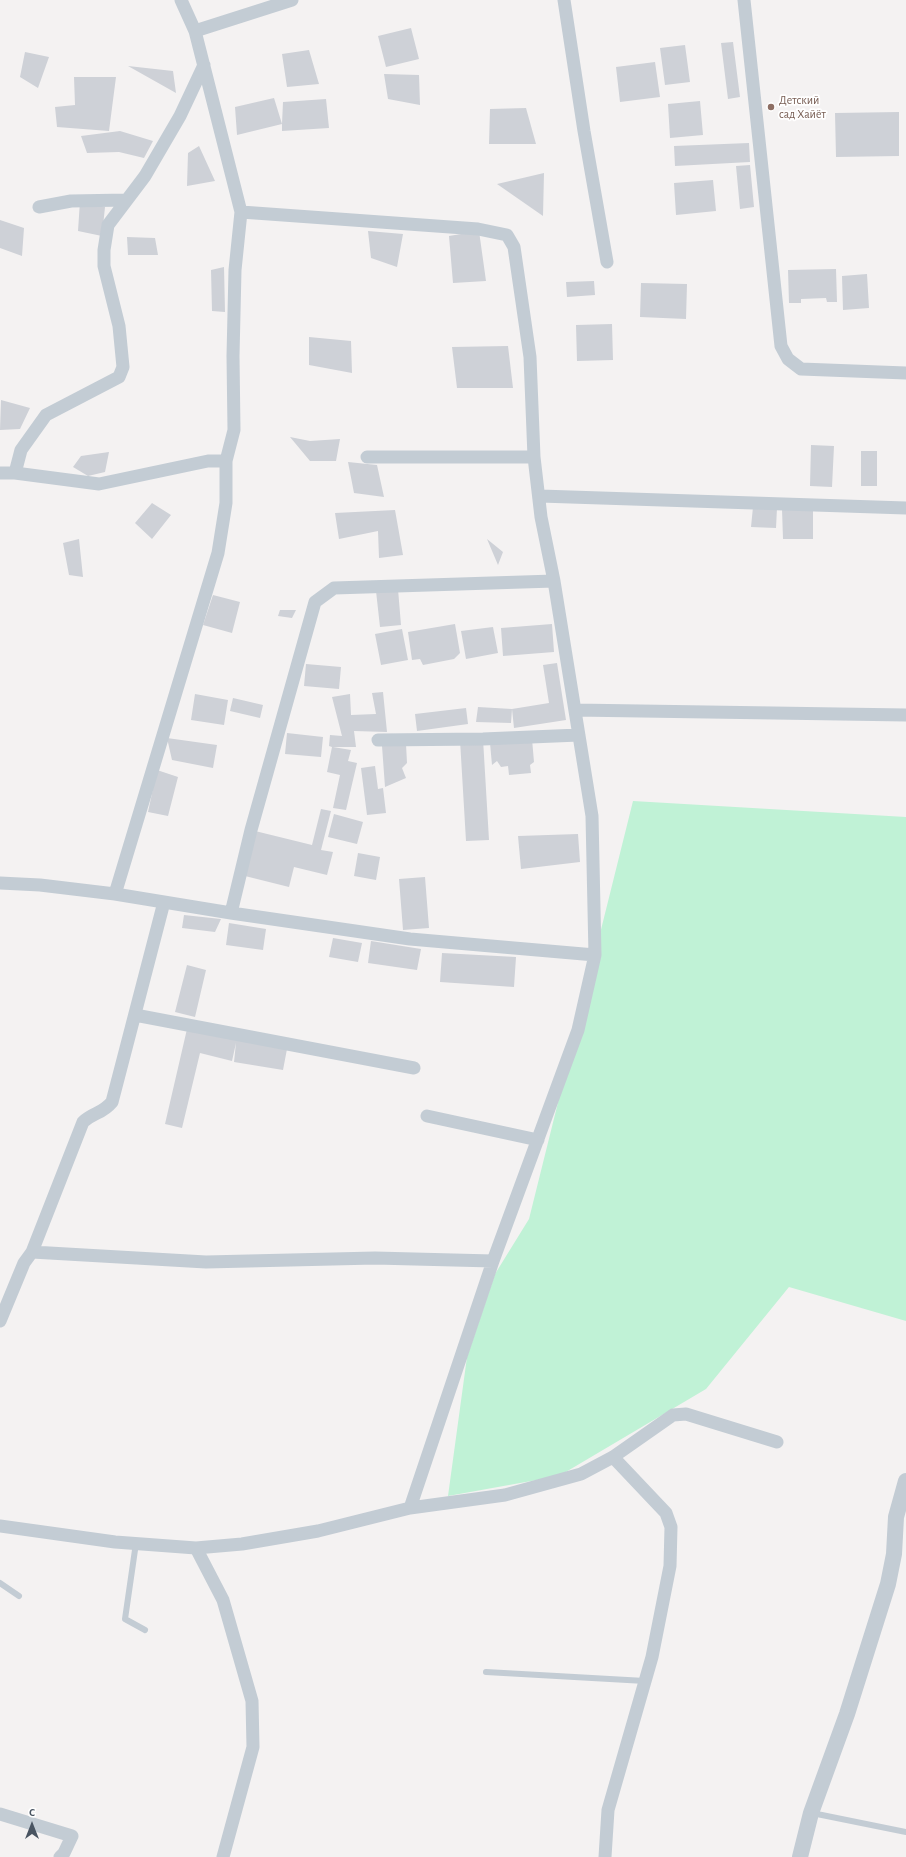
<!DOCTYPE html>
<html>
<head>
<meta charset="utf-8">
<style>
  body { margin:0 }
  #map { position:relative; width:906px; height:1857px; overflow:hidden; background:#f4f2f2; font-family:"Alegreya Sans",sans-serif }
  canvas { display:block }
  .north { position:absolute; left:12px; top:1805px; width:40px; height:40px; -webkit-text-stroke:3px #fff; paint-order:stroke; rotate:0deg; font-size:11px; font-weight:700; line-height:16px; text-align:center; color:#495461 }
  .north::after { content:''; display:block; margin:auto; width:14px; height:18px; background:#495461; clip-path:polygon(50% 0,100% 100%,50% 72%,0 100%) }
</style>
</head>
<body>
<div id="map">
<canvas width="906" height="1857"></canvas>
<div class="north">С</div>
</div>
<script>
const g = document.querySelector('canvas').getContext('2d');
g.lineJoin = 'round';
function fill(path, color) {
  g.fillStyle = color;
  g.fill(path, 'evenodd');
}
function strokePath(path, color, width, dash) {
  g.strokeStyle = color;
  g.lineWidth = width;
  g.lineCap = dash ? 'butt' : 'round';
  g.setLineDash(dash || []);
  g.stroke(path);
}
function write(font, color, halo, rows, align = 'center') {
  g.font = font + ' "Alegreya Sans",sans-serif';
  g.lineWidth = 3.5;
  g.setLineDash([]);
  g.textBaseline = 'middle';
  g.strokeStyle = halo;
  g.fillStyle = color;
  for (const [text, x, y, turn = 0] of rows) {
    g.save();
    g.translate(x, y);
    g.rotate((+turn || 0) * Math.PI / 180);
    g.textAlign = isNaN(turn) ? turn : align;
    if (halo) g.strokeText(text, 0, 0);
    g.fillText(text, 0, 0);
    g.restore();
  }
}
fill(new Path2D(`
  M633 801 906 817V1321L789 1287 706 1389 559 1476 448 1496 467 1357 495 1274 529 1219Z`), '#c0f2d6');
fill(new Path2D(`
  M411 28 419 59 386 67 378 36Z
  M733 42 740 97 728 99 721 43Z
  M685 45 690 82 665 85 660 48Z
  M309 50 319 84 287 87 282 54Z
  M25 52 49 57 38 88 20 77Z
  M655 62 660 97 620 102 616 67Z
  M128 66 173 71 176 93Z
  M384 74 419 75 420 105 388 99Z
  M74 77H116L109 131 57 127 55 107 75 105Z
  M274 98 282 124 283 102 326 99 329 128 282 131V124L237 135 235 107Z
  M700 101 703 135 670 138 668 104Z
  M526 108 536 144H489L490 109Z
  M899 112V156L836 157 835 113Z
  M120 131 153 141 144 158 119 152 87 153 81 136Z
  M749 143 750 162 675 166 674 146Z
  M199 146 215 181 187 186 188 153Z
  M750 165 754 207 740 209 736 166Z
  M544 173 543 216 497 184Z
  M713 180 716 211 676 215 674 183Z
  M80 201 105 207 102 236 78 231Z
  M0 220 24 228 22 256 0 248Z
  M368 231 403 234 397 267 371 258Z
  M479 231 486 281 453 283 449 236Z
  M127 237 155 238 158 255H128Z
  M224 267 225 312 212 311 211 270Z
  M836 269 837 302H827L826 298 801 299V303H789L788 270Z
  M867 274 869 308 843 310 842 276Z
  M594 281 595 295 567 297 566 282Z
  M641 283 687 284 686 319 640 317Z
  M612 324 613 360 577 361 576 325Z
  M309 337 351 341 352 373 309 365Z
  M508 346 513 388H457L452 347Z
  M1 400 30 408 20 429 0 430Z
  M290 437 310 441 340 439 336 461H310Z
  M811 445 834 446 832 487 810 486Z
  M861 451H877V486H861Z
  M109 452 105 472 88 476 73 467 81 456Z
  M348 462 377 465 384 497 354 493Z
  M152 503 171 515 152 539 135 523Z
  M753 507 777 508 776 528 751 527Z
  M782 509H813V539H783Z
  M395 510 403 555 379 558 378 531 339 539 335 513Z
  M79 539 83 577 69 575 63 543Z
  M487 539 503 552 498 565Z
  M398 589 401 625 380 627 376 591Z
  M213 595 240 602 232 633 203 625Z
  M280 610H296L292 618 278 616Z
  M455 624 460 653 454 659 423 665 420 659 412 660 408 632Z
  M552 624 554 652 503 656 501 628Z
  M493 627 498 653 466 659 461 631Z
  M402 629 408 660 381 665 375 634Z
  M557 663 566 720 514 728 512 709 549 703 543 665Z
  M306 664 341 667 339 689 304 686Z
  M383 692 387 732 354 731 356 747H333L351 750 348 761 357 763 346 810 333 808 340 775 327 772 332 747 329 746 330 735 342 736 332 697 350 694 351 715 376 714 372 693Z
  M195 694 228 700 224 725 191 720Z
  M233 698 263 705 260 718 230 711Z
  M478 707 512 709 511 723 476 722Z
  M466 708 468 724 417 731 415 714Z
  M287 733 323 737 321 757 285 754Z
  M167 738 217 745 213 768 172 760Z
  M483 739 489 840 466 841 460 740Z
  M532 739 534 762 530 765 531 773 509 775 508 766 501 767 497 761 492 765 490 743Z
  M406 744 407 763 402 768 406 778 385 787 382 746Z
  M375 766 378 789 383 788 386 813 367 815 361 768Z
  M157 770 178 777 168 816 148 812Z
  M321 809 331 811 321 850 333 852 327 875 294 867 289 887 241 875 251 830 312 845Z
  M334 814 363 822 357 844 328 837Z
  M578 834 580 862 521 869 518 836Z
  M358 853 380 857 376 880 354 876Z
  M425 877 429 928 403 930 399 879Z
  M184 915 221 919 215 932 182 928Z
  M229 923 266 929 263 950 226 945Z
  M333 938 362 943 358 962 329 957Z
  M371 941 421 949 417 970 368 963Z
  M442 953 516 957 514 987 440 982Z
  M187 965 206 970 195 1017 175 1012Z
  M187 1029 287 1049 283 1070 234 1062 236 1043 232 1061 200 1053 182 1128 165 1124Z`), '#ced1d7');
strokePath(new Path2D(`
  M136 1543 125 1619 145 1630
  M0 1583 19 1596
  M486 1672 645 1681
  M812 1813 906 1832`), '#c3ccd4', 6);
strokePath(new Path2D(`
  M564 0 584 131 607 262
  M744 0 781 346 788 359 801 369 906 373
  M195 31 292 0
  M39 207 71 201 126 200
  M241 212 478 229 507 235 514 247 530 357 534 457 541 517 554 581 592 816 595 955 578 1030 493 1261 410 1508
  M367 457H534
  M0 473H15L99 484 208 461H226
  M15 473 21 450 46 415 119 377 123 367 119 326 104 266V250L108 225 145 176 180 116 204 65
  M540 496 906 508
  M575 710 906 715
  M378 740 483 739 579 735
  M0 883 40 885 115 894 231 913 410 939 595 955
  M115 894 218 553 226 503V461L234 430 233 356 235 270 241 212 195 31 181 0
  M231 913 251 830 315 602 334 588 554 581
  M135 1015 414 1068
  M427 1116 538 1140
  M32 1252 83 1122C94 1112 102 1114 112 1102L164 902
  M0 1321 24 1263 32 1252 206 1262 375 1258 493 1261
  M0 1526 115 1542 196 1548 242 1544 318 1531 410 1508 505 1495 581 1474 613 1457 673 1415 686 1414 777 1442
  M196 1548 223 1600 252 1701 253 1747 223 1857
  M0 1814 72 1836 64 1853 60 1857
  M605 1857 608 1810 652 1657 670 1566 671 1527 666 1513 613 1457`), '#c3ccd4', 13);
strokePath(new Path2D(`
  M800 1857 811 1813 847 1714 888 1584 894 1554 896 1517 906 1481`), '#c3ccd4', 16);
for (const [x, y, r, color] of [
  [771,107,4,"#8d6e63"]
]) {
  const dot = new Path2D();
  dot.arc(x, y, r, 0, 2 * Math.PI);
  g.fillStyle = color;
  g.fill(dot);
  strokePath(dot, '#fff', 1.5);
}
write('12px', '#785e54', '#fff', [
  ["Детский",779,100],
  ["сад Хайёт",779,114]
], 'left');
</script>
</body>
</html>
